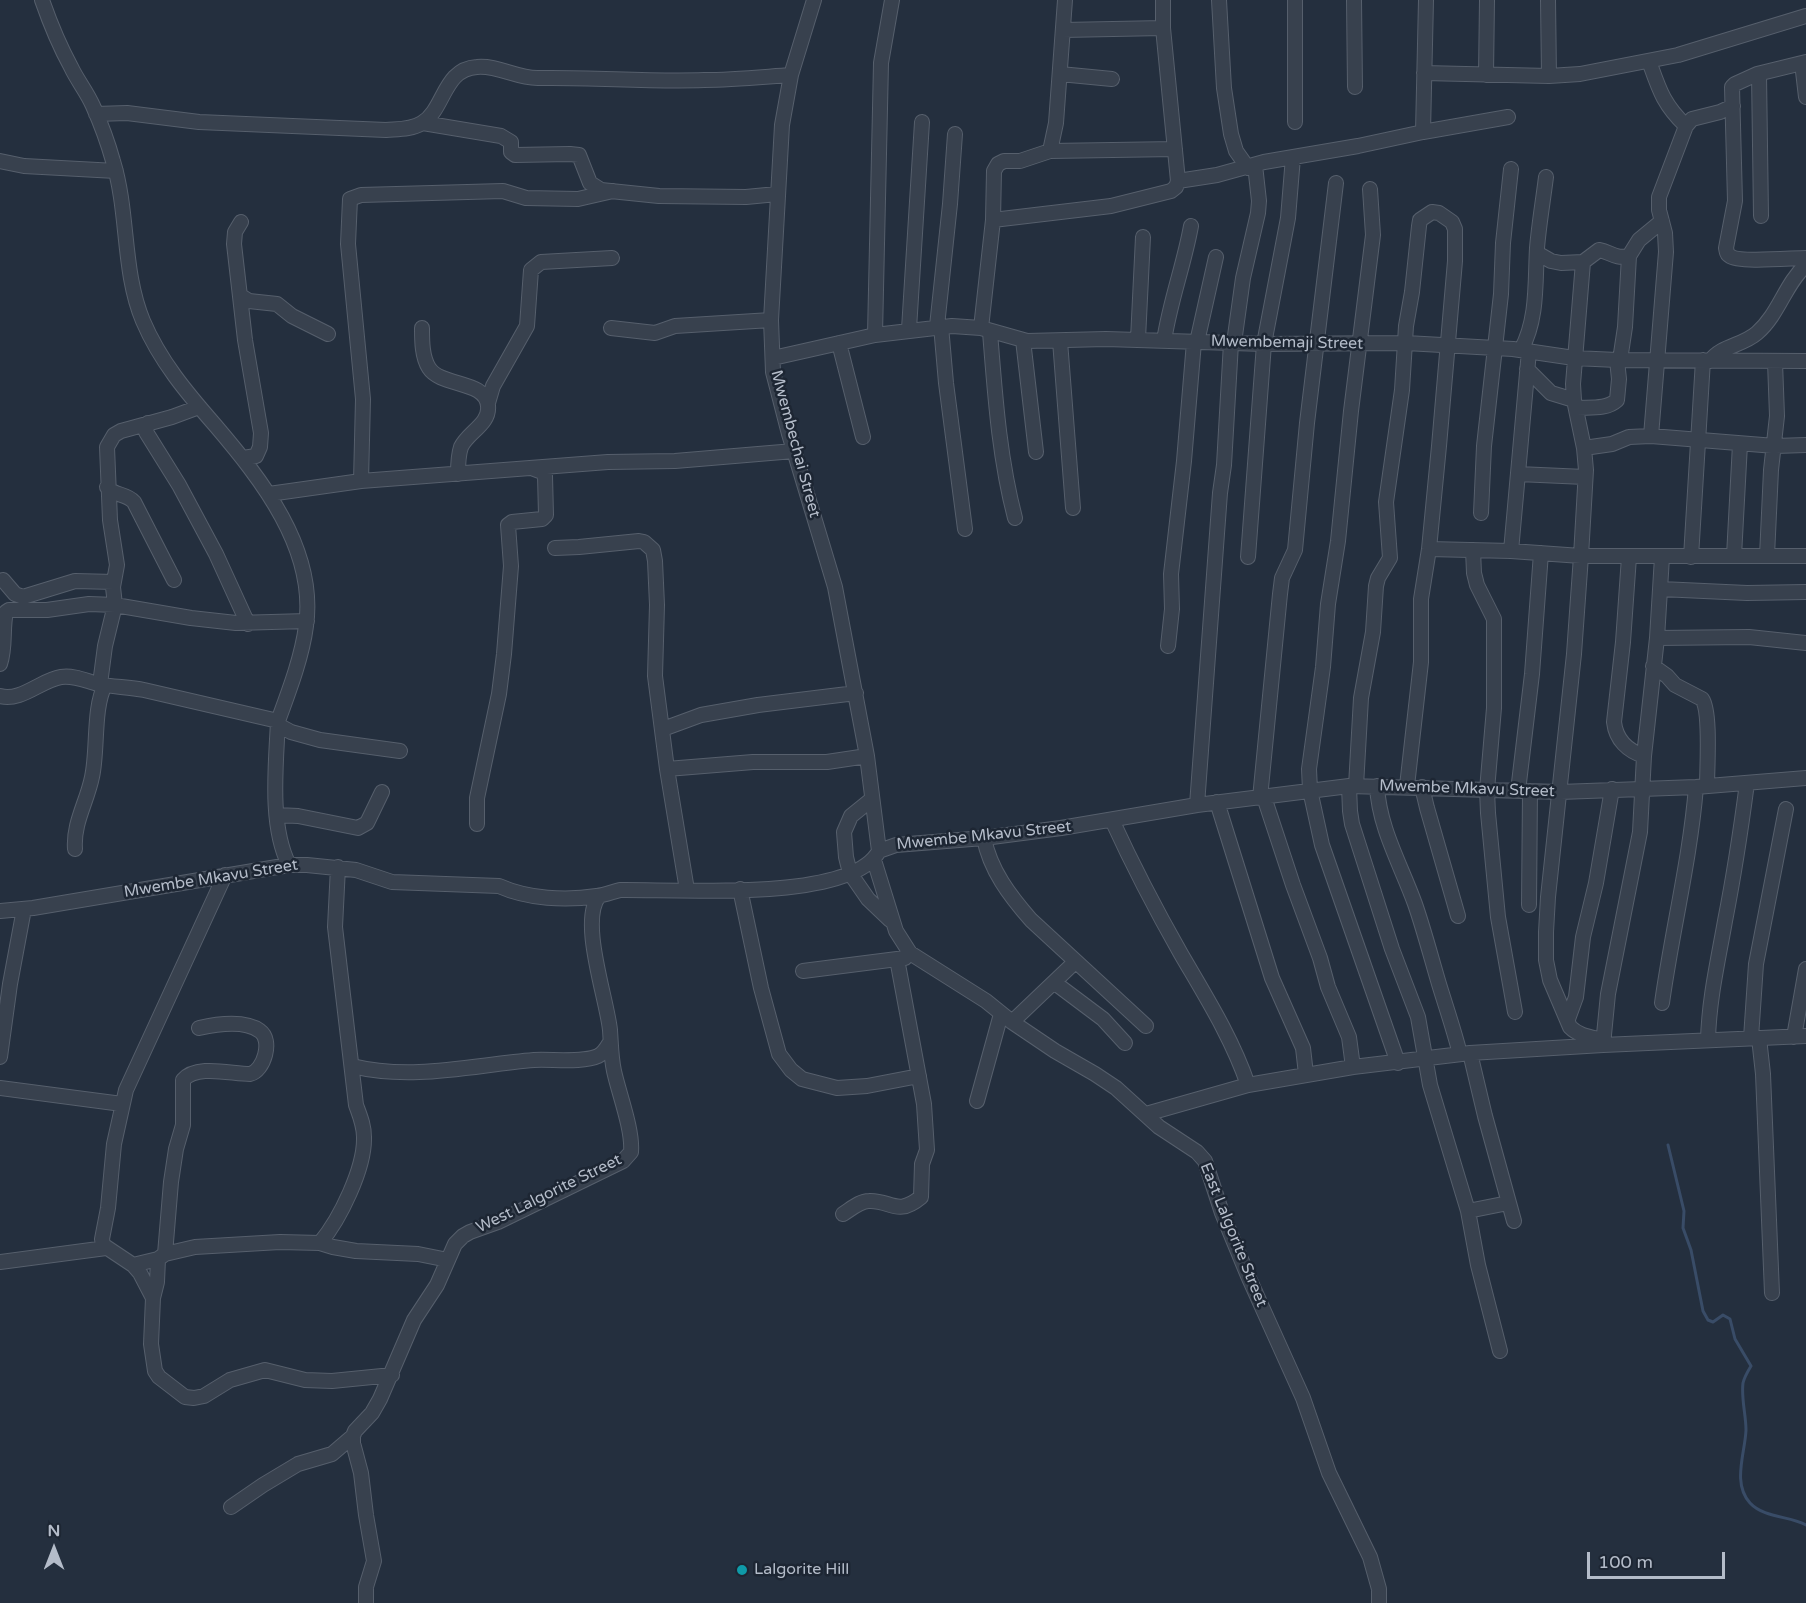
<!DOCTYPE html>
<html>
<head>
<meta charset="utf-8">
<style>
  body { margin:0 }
  #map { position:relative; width:1806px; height:1603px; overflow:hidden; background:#242f3e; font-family:"Varela Round",sans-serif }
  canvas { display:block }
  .north { position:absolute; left:24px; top:1519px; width:60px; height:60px; -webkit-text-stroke:4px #1d2633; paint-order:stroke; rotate:0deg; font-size:16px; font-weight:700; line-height:24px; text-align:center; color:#b4bcc9 }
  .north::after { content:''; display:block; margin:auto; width:21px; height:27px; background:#b4bcc9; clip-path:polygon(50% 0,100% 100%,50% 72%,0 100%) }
  .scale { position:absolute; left:1587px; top:1552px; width:138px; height:27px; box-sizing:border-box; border:3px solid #b4bcc9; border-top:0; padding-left:8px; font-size:18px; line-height:21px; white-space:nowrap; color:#b4bcc9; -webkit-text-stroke:4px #1d2633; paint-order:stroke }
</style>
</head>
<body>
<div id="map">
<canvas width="1806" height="1603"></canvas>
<div class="north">N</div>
<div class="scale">100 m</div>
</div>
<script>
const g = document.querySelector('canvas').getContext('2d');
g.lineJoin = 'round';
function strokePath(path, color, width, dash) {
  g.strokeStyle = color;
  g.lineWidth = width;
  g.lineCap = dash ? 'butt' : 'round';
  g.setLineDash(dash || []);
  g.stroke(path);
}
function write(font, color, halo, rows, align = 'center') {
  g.font = font + ' "Varela Round",sans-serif';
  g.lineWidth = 5;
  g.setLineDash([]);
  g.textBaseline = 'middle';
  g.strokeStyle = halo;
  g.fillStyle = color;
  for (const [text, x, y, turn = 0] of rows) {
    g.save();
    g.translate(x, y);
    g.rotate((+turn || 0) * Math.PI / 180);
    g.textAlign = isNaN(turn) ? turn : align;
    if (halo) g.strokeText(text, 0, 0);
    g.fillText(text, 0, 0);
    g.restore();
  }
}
strokePath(new Path2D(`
  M1668 1145 1684 1211 1683 1228 1691 1250 1703 1311 1708 1320 1713 1322 1723 1315 1730 1319 1735 1339 1751 1366C1748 1371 1744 1378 1743 1383 1741 1398 1746 1415 1746 1430 1745 1454 1732 1483 1750 1503 1764 1518 1790 1516 1806 1525`), '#394c67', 3);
const minor = new Path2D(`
  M42 0C50 23 59 45 71 67 77 80 87 92 93 106 101 124 108 143 113 161 129 213 122 271 143 321 160 361 187 393 215 425 261 479 317 549 306 626 302 657 289 691 278 721 276 765 269 825 289 865
  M814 0 791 75 782 125 771 320 773 372 789 434 835 587 867 756 879 851
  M1219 0 1224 88 1231 134 1236 151 1248 168
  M1354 0 1355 87
  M1548 0 1549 76
  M1063 30 1163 28
  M1649 61C1659 89 1663 104 1686 126
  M1806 62 1757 74 1735 84 1732 87 1735 201 1726 248C1727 252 1726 254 1730 256 1739 263 1792 258 1806 258
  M1802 63 1806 97
  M1424 73 1549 76 1580 74 1678 55 1806 16
  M1060 74 1112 79
  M1759 74 1761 216
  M1486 75 1487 0
  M96 114 127 113 199 122 386 130C397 129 411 130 422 123 445 109 443 69 477 67 498 65 518 79 539 78 594 77 649 82 704 80 733 80 762 77 791 75
  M1295 122V0
  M423 123 501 136 511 142V152L515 155 570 154 579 155 590 183 601 190 659 196 746 197 777 194
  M1423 132 1426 0
  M1050 151 1056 123 1065 0
  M0 161 24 166 116 171
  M1178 181 1217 175 1264 162 1358 146 1423 132 1508 117
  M1370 189 1373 235 1351 411 1338 541 1328 604 1323 667 1309 769 1310 790 1322 845 1398 1063
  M993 220 1111 206 1171 191 1176 187 1178 181 1163 28V0
  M241 222 235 232 234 244 245 340 261 433 260 447 256 456 243 458
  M1537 253 1551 261 1561 263 1583 262 1599 250C1611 252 1614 259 1629 256
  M1583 262 1573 384 1574 400 1584 448 1586 470 1581 556 1574 654 1548 897 1546 932V960L1550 980 1570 1027C1579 1036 1591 1037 1603 1040
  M241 296 249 301 277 304 292 316 328 334
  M937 326 950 204 955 134
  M941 326 946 383 965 529
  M422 328C422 341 422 357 429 368 441 387 486 380 488 406 490 424 468 432 461 447 458 456 458 465 458 474
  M611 328 655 333 675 326 771 320
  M981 328 993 220 994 171 998 164 1004 161H1020L1050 151 1175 149
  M909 329 922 122
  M990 332C995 394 999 457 1015 518
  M875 335 881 63 892 0
  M1138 339 1143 237
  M1023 340 1036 452
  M1060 341 1073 508
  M1164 341C1170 301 1184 265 1191 226
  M1197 342 1216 257
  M839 343 863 437
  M1234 343 1243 278 1258 213 1259 201 1255 165
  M1521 350C1538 319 1535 282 1537 248 1539 224 1543 201 1546 177
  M773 358 875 335 952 326 981 328 1027 341 1106 339 1264 344 1406 343 1513 349 1574 358 1617 360 1806 361
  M1620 360 1625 327 1629 256 1639 240 1662 221
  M1710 361C1722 345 1742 346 1757 333 1779 314 1785 284 1806 265
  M1527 369 1551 393 1574 400
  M488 403 493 386 527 326 531 270 541 262 612 258
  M1576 408C1590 407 1606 410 1617 400L1619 379 1617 360
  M148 423 146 432 179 485 216 554 248 624
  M1651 436 1666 252 1665 233 1659 210V197L1686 126 1692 119 1720 112 1733 106
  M1584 448 1612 444 1629 437 1651 436 1775 446 1806 445
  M1518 474 1585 477
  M361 481 363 399 348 244 350 199 361 195 503 191 526 198 578 199 613 191
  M107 487C114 496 126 493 134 502L174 580
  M269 494 361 481 608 462 675 461 794 451
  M1481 513 1484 446 1501 294 1503 243 1511 169
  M555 548 579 547 639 541 644 542 653 550 655 561 657 605 655 676 667 769 687 890
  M1429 549 1511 551 1581 556H1806
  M1473 550 1474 573 1477 585 1494 619V708L1487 790 1488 813 1498 917 1515 1012
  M1511 551 1529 351
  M1734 556 1740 444
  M1767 556 1771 470 1777 416 1775 362
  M1248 557 1264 344 1288 218 1293 157
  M1629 557 1623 642 1614 722C1616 740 1628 751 1644 756
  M1691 557 1703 360
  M3 580 15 594 23 597 75 581 114 582
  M1661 589 1747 593 1806 592
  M1657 638 1749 637 1806 643
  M1168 646 1172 609 1171 574 1184 461 1194 342
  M0 664C6 647 2 629 6 612L9 610H47L89 604 115 605 191 618 236 623 307 621
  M1653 666 1667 676 1675 685 1702 699C1711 711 1707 768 1707 786
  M100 684 105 646 115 605 113 587 117 565 110 520 107 447 114 435 121 431 172 417 199 407
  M0 696C21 702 41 680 61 677 74 675 86 681 98 684 113 687 129 687 144 690L278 721
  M278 725 291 732 320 740 400 751
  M663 729 701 715 758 705 856 693
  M667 769 753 762H827L867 756
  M1349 786 1350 811 1352 824 1392 949 1418 1017 1430 1085 1468 1211 1478 1265 1500 1351
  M1356 786 1361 698 1373 632 1376 586 1378 578 1390 558 1386 502 1402 390 1406 326 1412 292 1419 226 1420 220 1432 212 1439 213 1452 222 1455 229V261L1439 446 1429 549 1421 599V662L1407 786
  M1377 786C1379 828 1401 865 1415 904 1424 930 1431 957 1439 984 1446 1007 1454 1030 1460 1054
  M1422 787 1427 808 1458 916
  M1518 791 1532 674 1541 553
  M1264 797 1293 885 1320 958 1328 987 1349 1037 1353 1067
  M1260 798 1280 594 1282 578 1295 550 1307 423 1336 183
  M872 799 851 816 844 832 846 857 850 873 868 899 890 920
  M1217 802 1272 978 1303 1048 1306 1074
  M1197 805 1220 493 1224 465 1231 343
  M277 815 298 816 358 828 367 823 382 792
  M1112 820C1133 866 1156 910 1181 954 1206 997 1232 1038 1248 1085
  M477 824V798L499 694 504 654 511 566 508 525 512 522 542 519 546 515 545 476 542 472 534 469
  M984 838C990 870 1010 896 1031 920L1146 1026
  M75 849C73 823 87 802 92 777 98 750 93 708 105 685
  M874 860 896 931 910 953 986 1001 1012 1022 1055 1051 1095 1074 1116 1088 1159 1127 1197 1152 1205 1161 1222 1213 1248 1276 1303 1398 1329 1473 1370 1557 1379 1589V1603
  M225 875 126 1090 114 1144 108 1208 102 1239 103 1245 133 1265 158 1259 165 1254 195 1247 280 1242 320 1243 333 1247 356 1251 418 1254 448 1260
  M740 889 761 988 779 1054 791 1070 802 1079 837 1088 867 1086 919 1076
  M1529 905 1530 791
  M0 911 33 908 289 865H307L356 870 392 882 499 886C528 899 566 901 597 896 605 895 612 892 620 890 675 889 851 903 879 851L896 845 984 838 1061 828 1197 805 1349 786 1560 792 1696 787 1806 778
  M803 971 905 958
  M1055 983 1103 1019 1125 1043
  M1662 1003C1672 931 1690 860 1696 787
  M1568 1019 1576 997 1583 937 1596 883 1612 789
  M1012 1022 1075 962
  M1794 1037 1806 969
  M1751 1038 1756 964 1786 809
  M1759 1038 1763 1074 1772 1293
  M1708 1040C1709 999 1718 961 1725 921 1734 875 1741 829 1747 783
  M1603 1045 1608 994 1640 832 1644 756 1657 638 1662 557
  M1470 1053 1485 1116 1514 1221
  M0 1057 10 984 24 909
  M352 1066C413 1081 473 1065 534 1060 552 1059 583 1063 598 1056 604 1053 607 1047 610 1042
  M0 1088 122 1104
  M977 1101 1001 1014
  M1146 1114 1248 1085 1353 1067 1470 1053 1603 1045 1806 1036
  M1468 1211 1508 1203
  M843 1214C851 1209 860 1201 869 1201 891 1200 897 1217 921 1197L922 1164 927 1150 924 1104 897 959
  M320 1243C340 1219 365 1168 364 1137 364 1125 360 1116 356 1105L335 927 338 867
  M165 1254 171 1182 176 1149 183 1125V1080C197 1064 231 1074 250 1074 264 1071 273 1040 260 1031 245 1020 217 1024 199 1028
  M0 1262 106 1248
  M133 1265 140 1273 153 1298 151 1344 155 1371 159 1377 185 1397 194 1398 204 1396 230 1380 265 1370 305 1380 332 1381 392 1375
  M153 1298 157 1282 158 1259
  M231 1507 263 1485 298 1464 332 1454 353 1436
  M366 1603V1587L374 1561 366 1515 361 1473 353 1443V1436L355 1431 372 1413 380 1399 414 1320 437 1285 455 1244 463 1236 470 1232 498 1222 623 1161 631 1152C633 1130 619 1094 614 1071 611 1057 611 1044 610 1030 607 999 579 921 599 896`);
strokePath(minor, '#565f6c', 16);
strokePath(minor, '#38414e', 14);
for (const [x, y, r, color] of [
  [742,1570,6,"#0f9aa8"]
]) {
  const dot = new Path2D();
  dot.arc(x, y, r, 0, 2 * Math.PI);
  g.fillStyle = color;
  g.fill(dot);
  strokePath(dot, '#1d2633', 2);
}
write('16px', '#b4bcc9', '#1d2633', [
  ["Mwembemaji Street",1287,343,1],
  ["Mwembechai Street",795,444,75],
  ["Mwembe Mkavu Street",1467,789,2],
  ["Mwembe Mkavu Street",984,836,-6],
  ["Mwembe Mkavu Street",211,879,-9],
  ["West Lalgorite Street",549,1194,-26],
  ["East Lalgorite Street",1233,1235,68]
]);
write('16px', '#b4bcc9', '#1d2633', [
  ["Lalgorite Hill",754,1570]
], 'left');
</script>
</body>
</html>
